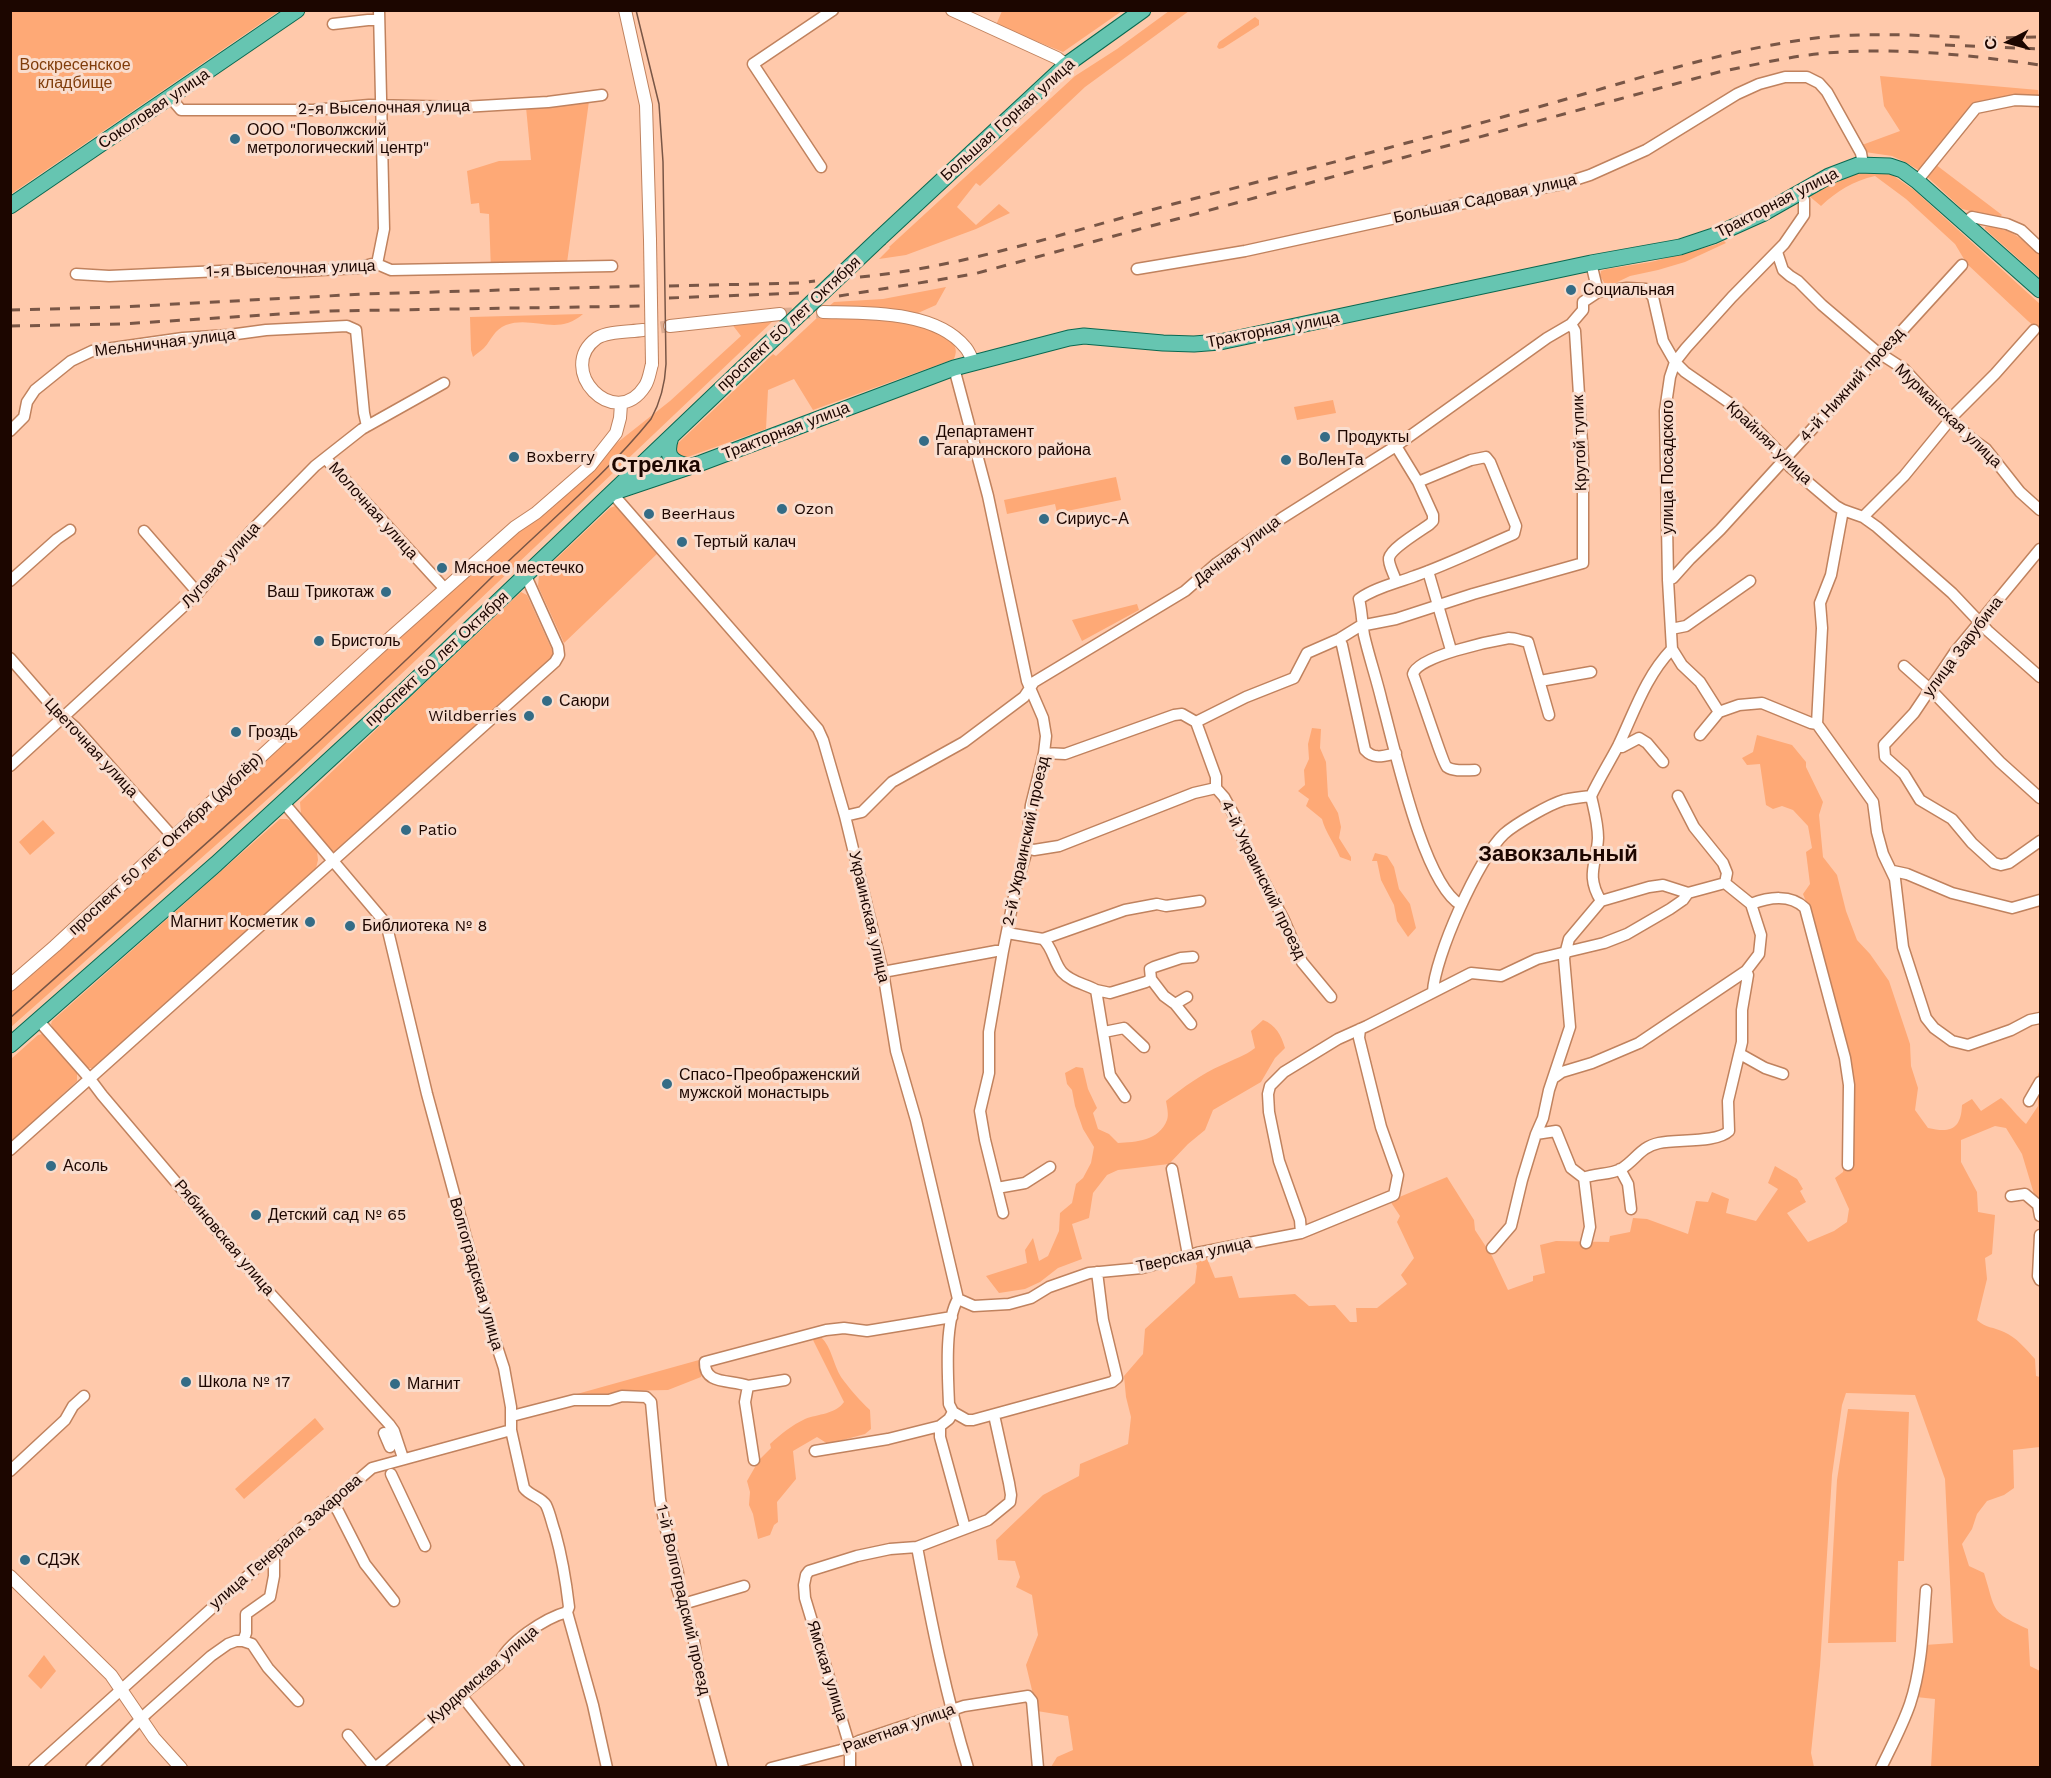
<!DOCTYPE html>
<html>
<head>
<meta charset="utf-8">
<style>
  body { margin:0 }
  #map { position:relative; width:2051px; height:1778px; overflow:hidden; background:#ffc9ab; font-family:"Work Sans",sans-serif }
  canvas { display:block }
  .frame { position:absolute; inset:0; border:12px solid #1c0600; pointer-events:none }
  .north { position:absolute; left:1979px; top:12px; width:60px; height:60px; -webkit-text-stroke:4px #f9ddce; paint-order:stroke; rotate:264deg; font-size:16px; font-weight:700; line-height:24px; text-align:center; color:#1c0600 }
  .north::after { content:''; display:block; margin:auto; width:21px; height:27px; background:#1c0600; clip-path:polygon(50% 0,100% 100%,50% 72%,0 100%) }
</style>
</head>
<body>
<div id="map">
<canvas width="2051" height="1778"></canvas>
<div class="frame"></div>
<div class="north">С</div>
</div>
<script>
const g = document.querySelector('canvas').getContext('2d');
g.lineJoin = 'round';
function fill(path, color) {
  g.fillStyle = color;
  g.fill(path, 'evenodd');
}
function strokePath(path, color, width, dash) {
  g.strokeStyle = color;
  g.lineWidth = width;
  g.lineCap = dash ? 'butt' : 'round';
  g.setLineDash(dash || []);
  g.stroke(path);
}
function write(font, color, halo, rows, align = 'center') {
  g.font = font + ' "Work Sans",sans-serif';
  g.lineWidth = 6;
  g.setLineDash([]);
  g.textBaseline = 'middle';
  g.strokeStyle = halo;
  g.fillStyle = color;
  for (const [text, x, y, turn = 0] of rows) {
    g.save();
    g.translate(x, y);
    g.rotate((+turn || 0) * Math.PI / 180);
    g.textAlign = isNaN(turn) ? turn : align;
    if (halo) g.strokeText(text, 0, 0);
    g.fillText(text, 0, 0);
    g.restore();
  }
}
fill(new Path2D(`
  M11 10H279V11L11 194Z
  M1002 11H1122L1063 52 996 25Z
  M1169 11H1189L1085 87 980 186 976 183 957 207 976 225 999 204 1010 213 976 229 906 255 879 259 890 248 889 247 1075 76 1117 49Z
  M1255 17 1259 20V25L1223 48 1219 49 1217 47 1219 42Z
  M1880 76 2038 90 2039 99 1976 104 1931 161 2002 215 1999 218 1962 209 1922 172 1905 162 1892 156 1865 152 1862 145 1900 131 1884 106Z
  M589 101 566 270 491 272 489 214 480 213 479 203 471 204 467 171 499 161 531 160 526 107Z
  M1864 172H1888L1914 190 2040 304V331L2028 321 1967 264 1955 244 1906 199 1875 176C1853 181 1837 191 1821 206L1808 195 1847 176Z
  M1990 226C2014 231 2023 239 2040 255V278L1985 229V227Z
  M1724 241 1726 243 1685 262 1658 270 1630 276 1607 287 1600 276 1601 271 1607 269 1651 262 1715 245Z
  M946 287 936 305 918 313 828 307 834 302 883 299Z
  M583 314C557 337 533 315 506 325 494 330 492 339 484 348 481 351 476 354 473 357L471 350 470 317Z
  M818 317C839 317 974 319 954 359L813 410 794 379 768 390 766 429 682 459 676 456V445L773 354 776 356Z
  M774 320 297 773 11 1027V989L343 687 613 446 670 401 741 336 731 323Z
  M1333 400 1336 413 1297 420 1294 407Z
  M1116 477 1121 500 1057 513 1055 504 1007 514 1004 500Z
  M615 506 620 507 659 552 564 643 538 586 539 575 610 508Z
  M521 592 527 595 553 652 552 658 337 851H332L301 815 300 802Z
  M1137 604 1139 610 1082 641 1072 620Z
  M1312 728 1321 729 1320 748 1326 762 1328 796 1338 813 1341 827 1339 838 1351 857V861L1340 857C1335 844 1325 832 1322 819L1306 806 1309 799 1298 791 1305 785 1304 770 1309 759 1308 744Z
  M1757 735 1792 745 1806 762V767L1823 802 1819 815 1823 857 1837 875 1846 911 1857 940 1870 954 1889 981 1910 1044 1911 1066 1918 1088 1915 1110 1928 1128C1950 1133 1961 1130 1962 1105L1972 1099 1981 1111 2001 1098C2011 1107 2017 1116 2026 1124L2038 1106 2037 1078 2040 1069V1220H2037L2034 1194 2022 1154 2006 1128 1995 1126 1961 1140V1162L1977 1192 1978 1212 1995 1215 1992 1254 1985 1258 1987 1279 1977 1320C1985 1328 1994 1327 2004 1332 2016 1337 2026 1349 2035 1359L2036 1376 2040 1377V1447L2013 1450 2014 1488 2004 1495 1987 1501 1977 1514 1972 1529 1962 1544 1969 1566 1984 1573C1996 1611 1990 1612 2028 1629L2030 1666 2040 1671V1767H1931L1935 1699 1916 1697 1925 1645 1953 1643 1945 1479 1915 1395 1846 1393 1842 1405 1832 1475 1820 1666 1811 1753 1814 1767H1051L1057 1757 1073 1750 1068 1716 1037 1711 1026 1665 1038 1635 1032 1595 1016 1587 1020 1577 1015 1561 998 1560 996 1540 1043 1495 1079 1476 1080 1464 1128 1444 1131 1417 1126 1397 1124 1376 1143 1354 1145 1329 1195 1283 1197 1266 1194 1259 1206 1256 1215 1278 1232 1276 1239 1298 1295 1294 1309 1306 1335 1305 1350 1322H1357L1356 1308H1377L1407 1284 1401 1275 1414 1258 1397 1222 1400 1216 1390 1201 1447 1177 1474 1220 1475 1230 1492 1256 1508 1290 1533 1281V1276L1545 1273 1540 1245 1556 1241 1609 1242 1610 1236 1630 1232 1633 1218 1647 1219 1688 1234 1696 1201 1708 1202 1712 1192 1729 1199 1726 1213 1756 1221 1778 1189 1768 1183 1775 1166 1797 1179 1803 1189 1800 1191 1806 1202 1787 1213 1808 1242 1834 1231 1847 1222 1849 1209 1835 1178 1843 1172 1844 1166 1852 1086 1814 922 1803 894 1810 884 1806 852 1812 848 1808 826 1793 810 1782 806 1773 809 1766 805 1760 764 1747 765 1742 758 1753 752Z
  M280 819H287L295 823 317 851 318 860 316 868 96 1068H86L53 1028 51 1024 52 1021Z
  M43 820 55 833 30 855 19 842Z
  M1375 853 1387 856 1394 867 1399 889 1410 904 1416 928 1408 937 1397 921 1394 905 1381 880 1377 861H1372Z
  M1263 1020C1276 1025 1281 1035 1285 1048L1275 1058 1261 1082 1213 1110 1205 1130 1188 1144 1169 1164 1118 1170 1107 1175 1093 1193 1089 1218 1072 1224 1082 1259 1058 1268 1040 1282 1025 1289 999 1293 986 1276 1027 1263 1025 1250 1033 1238 1039 1261 1048 1256 1059 1231 1060 1213 1072 1203 1076 1184 1083 1178 1091 1163 1094 1147 1083 1129 1075 1106 1072 1090 1067 1084 1065 1073 1076 1067 1083 1068 1088 1089 1097 1108 1093 1113 1098 1129 1109 1134 1118 1143C1136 1142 1159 1141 1167 1120 1169 1115 1167 1107 1166 1101 1184 1087 1201 1074 1222 1065 1234 1059 1245 1056 1255 1048L1251 1031Z
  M42 1034 46 1035 77 1071V1081L11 1142V1059L38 1035Z
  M821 1337C832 1348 833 1364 841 1377 849 1388 860 1401 870 1410L871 1429 865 1434 828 1444 817 1437 793 1451 796 1479 777 1502 778 1522 774 1525 770 1535 758 1539 753 1514 749 1505 750 1492 747 1481 759 1460 771 1448 770 1444C781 1434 792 1425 805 1419 818 1414 836 1414 844 1402L812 1338Z
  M699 1360 702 1366 701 1377 668 1390 621 1391 608 1395 523 1409Z
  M1848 1409 1909 1412 1904 1561H1898L1896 1642 1828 1643 1837 1480Z
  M315 1418 324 1429 244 1499 235 1489Z
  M44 1655 56 1671 41 1689 28 1676Z`), '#fea976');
strokePath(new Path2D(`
  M780 314 823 312
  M643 330 670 326`), '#ddac91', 12, [12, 6]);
const minor = new Path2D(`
  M333 24 368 20H379
  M170 97 181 110H313L369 105 463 107 548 102 602 95
  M821 167 753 64 833 10
  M1917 181 1976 108 2015 100 2040 101
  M1964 223 1972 217 2007 224 2021 230 2040 248
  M1777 252 1783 270 1790 276 1798 281 1822 305 1876 351 1904 369 1951 420 1972 439 1986 449 2020 492 2040 510
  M377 264 384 229 379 10
  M1137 269 1245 251 1455 205 1562 184 1590 175 1646 150 1737 94 1759 84 1785 77H1807L1819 83 1827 92 1861 153 1863 164
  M76 274 109 276 265 269 284 272 358 268 372 264H377L391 270 612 266
  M1598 292 1627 288 1646 289 1653 297 1663 341 1675 362 1685 372 1734 406 1779 452 1790 467 1836 506 1843 510 1863 517 1877 527 1952 593 1988 631 2040 677
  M954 368 988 496 1027 681 1043 718 1046 736 1044 753 1031 805 1025 857 1016 887 1003 951 989 1032V1073L980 1111 985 1140 1003 1213
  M10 431 24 417 27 402 35 390 71 361 92 351 183 338 229 335 266 330 347 326 356 330 364 413 367 426
  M326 459 445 589
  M1418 482 1471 460 1486 457 1490 462 1516 526 1514 534C1481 548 1449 564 1415 576 1397 583 1376 587 1359 599 1362 611 1362 623 1364 635 1369 657 1377 680 1382 702 1394 745 1423 884 1461 905
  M612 493 818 729 823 740 845 816 883 972 896 1051 916 1120 958 1299C944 1322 948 1378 949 1404L953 1412
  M1863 517 1904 476 1954 415 1995 374 2034 330
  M144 531 198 593
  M2040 549 1955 652 1914 713 1884 745 1885 757 1904 774 1920 800 1952 819 1972 843 1994 863 2001 865 2009 863 2040 841
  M1428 571 1451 650
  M1668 580 1673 578 1690 559 1720 530 1962 265
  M10 581 57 539 70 530
  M1396 581C1394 574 1388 564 1389 558 1391 548 1422 530 1430 524L1433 521V515L1418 482 1396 446
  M1671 629 1686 626 1750 581
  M1339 639 1342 645 1365 750C1374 760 1384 756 1396 753
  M1672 649 1668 580 1665 411 1670 377 1675 362 1686 348 1732 297 1784 244 1804 215V200L1800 191
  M1672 649 1682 665 1700 682 1719 712
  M10 658 57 712 75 727 173 837
  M1904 666 1931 690 2000 762 2040 798
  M1540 681 1591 672
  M1196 722 1246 697 1294 678 1307 653 1339 639 1360 626 1396 619 1473 594 1583 563V459L1575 331 1571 324
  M1196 722 1216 777V788L1224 797 1235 817 1245 845 1284 920 1302 962 1331 997
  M1817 724 1822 628 1820 603 1831 575 1843 510
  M1700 735 1719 712 1739 705 1762 703 1811 723 1817 724 1873 802 1877 832 1883 854 1895 879 1903 947 1926 1018 1934 1028 1952 1041 1968 1045 2011 1030 2030 1020 2040 1018
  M1618 747H1622L1639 738 1647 743 1663 762
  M1044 753 1065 754 1174 715 1182 714 1196 722
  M10 766 198 593 251 531 315 466 362 429 444 383
  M1475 770C1467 770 1454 772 1447 767 1443 764 1418 686 1413 674 1418 656 1491 641 1509 638 1515 638 1522 641 1528 642L1549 715
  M1591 796C1594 810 1598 823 1598 838 1597 863 1585 875 1601 901
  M284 803 383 920 388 931 427 1094 489 1322 504 1368 511 1407V1430L524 1488C530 1496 541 1497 546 1505 550 1513 552 1524 555 1532 562 1557 566 1581 569 1607L567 1612 593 1705 607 1768
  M845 816 862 812 892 782 964 742 1024 697 1034 682 1185 591 1217 563 1282 518 1396 446 1547 338 1571 324 1583 310V302L1598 292 1591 263
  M1026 848 1034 850 1059 846 1194 793 1216 788
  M1893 871 1907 874 1952 893 2012 908 2040 900
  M1751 904C1769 897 1791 894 1805 908L1845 1058 1849 1085 1848 1165
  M1007 933 1043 939 1125 910 1157 904 1166 906 1200 901
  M1043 939C1053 948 1054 963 1062 972 1071 982 1085 984 1096 990L1110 1075 1125 1097
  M883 972 996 951H1003
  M1151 979 1164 996 1175 1004 1191 1024
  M1096 990 1110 993 1146 982 1151 979 1150 969 1154 967 1181 958 1193 957
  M1433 992C1434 958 1479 857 1504 834 1515 824 1550 804 1564 800 1573 798 1582 797 1591 796 1599 779 1609 763 1618 746 1634 713 1645 677 1672 649
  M1175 1004 1187 997
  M38 1020 90 1079 102 1095 269 1292 389 1424 394 1431 403 1458
  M1104 1032 1124 1028 1144 1047
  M1740 1054 1765 1068 1783 1074
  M1555 1077 1562 1072 1592 1063 1639 1043 1746 971
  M2029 1101 2040 1082
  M1536 1134 1556 1131 1571 1168 1584 1178 1590 1227 1586 1243
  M10 1150 555 662 559 655 558 647 526 576
  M1172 1169 1188 1255
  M1620 1169 1628 1184 1631 1209
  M1584 1178C1595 1173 1610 1175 1621 1169 1636 1160 1640 1147 1659 1143 1677 1139 1717 1143 1729 1131L1728 1101 1742 1042V1010L1748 975 1746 971 1759 954 1761 935 1751 904 1725 883 1727 873 1723 863 1694 827 1678 796
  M997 1188 1025 1183 1050 1167
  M2011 1196 2025 1194 2038 1205 2040 1216
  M1301 1233 1300 1220 1279 1161 1269 1112 1268 1094 1270 1086 1284 1072 1338 1039 1367 1026 1471 973 1501 976 1537 959 1604 943 1627 934 1670 909 1683 900 1688 893 1725 883
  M2040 1235 2038 1276 2040 1280
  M1492 1248 1511 1226 1522 1180 1536 1134 1543 1118 1549 1090 1570 1027 1564 958 1569 939 1601 901 1649 887 1663 885 1688 893
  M958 1299 974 1306 1009 1304 1031 1298 1049 1287 1089 1273 1142 1268 1197 1253 1301 1233 1394 1195 1398 1175 1381 1127 1359 1038 1360 1029
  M748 1386 785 1380
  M953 1412 967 1420H973L1112 1382 1117 1378 1103 1320 1097 1272
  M512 1416 574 1400H609L622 1396 646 1397 651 1402 660 1499 666 1530 678 1573 677 1588 694 1641 702 1690 723 1768
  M940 1426V1437L965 1528
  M384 1433 390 1447
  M815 1451 888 1439 940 1426 949 1419 953 1412
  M754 1460 745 1402 748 1386C732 1379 704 1386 705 1362L826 1330 844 1328 867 1331 952 1317
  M10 1471 65 1420 73 1406 84 1396
  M391 1474 425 1546
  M331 1502 338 1511 365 1564 394 1601
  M917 1547C931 1621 946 1696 968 1768
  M683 1604 744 1586
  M243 1641 246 1633V1614L270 1597 274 1576V1552
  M462 1696 519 1768
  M348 1735 375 1768
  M34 1768 281 1546 372 1468 511 1430
  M91 1768 147 1713 211 1656 228 1644 236 1641H243L252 1644 268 1668 298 1701
  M375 1768 499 1664C507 1643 545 1618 567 1612
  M771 1768 841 1750 859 1741 964 1706 1028 1696 1032 1701 1038 1768
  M850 1768V1747L805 1598 804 1585 806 1575 809 1571 857 1556 890 1549 917 1547 988 1520 1010 1502 1011 1495 1009 1483 994 1415
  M1881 1768C1891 1747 1902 1727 1910 1704 1922 1668 1923 1628 1926 1590`);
const tertiary = new Path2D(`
  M625 10 646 105 650 240
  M952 10 1057 58 1066 65
  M823 312C866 313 935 310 965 347 969 351 971 358 974 363
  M670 326 780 314
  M643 330C629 332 608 331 597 338 554 369 615 433 645 386 649 380 650 371 652 364
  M10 985 55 946 380 647 515 527 536 513 590 466 616 433 620 418 621 404
  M10 1576 111 1675 154 1738 181 1768`);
const primary = new Path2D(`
  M10 206 297 10
  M880 238 1066 65 1143 10
  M671 437C665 455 670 462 688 466
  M612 493 701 463 954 368 1069 338 1084 336 1163 343 1194 344 1220 342 1591 263 1680 247 1713 236 1762 214 1829 176 1858 165 1890 166 1902 170 1917 181 2040 290
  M10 1045 216 864 403 692 766 346`);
strokePath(minor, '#c0825e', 13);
strokePath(tertiary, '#c0825e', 14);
strokePath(primary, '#0a6951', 17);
strokePath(minor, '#fff', 10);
strokePath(tertiary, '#fff', 12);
strokePath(primary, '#66c5b1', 15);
strokePath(new Path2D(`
  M10 1018C173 873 338 729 493 576 546 524 604 477 651 419 661 401 665 385 666 364L663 162 659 104 636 10`), '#795646', 1.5);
strokePath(new Path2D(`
  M1986 38 2040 37
  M1945 45 2040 49
  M860 277C955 268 1055 236 1147 211 1279 176 1411 143 1542 106 1635 80 1728 48 1824 37 1869 33 1914 35 1960 37
  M669 286 799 283 815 281
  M839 296 974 274 1719 72C1754 65 1790 56 1827 53 1899 47 1969 55 2040 65
  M669 298 802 293
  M10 310 120 307 365 294 642 286
  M10 326 120 324 330 311 642 306`), '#795646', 3, [10, 10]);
const tertiaryBridge = new Path2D(`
  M650 240 652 364`);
const primaryBridge = new Path2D(`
  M766 346 880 238`);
strokePath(tertiaryBridge, '#c0825e', 14, []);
strokePath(primaryBridge, '#0a6951', 17, []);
strokePath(tertiaryBridge, '#fff', 12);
strokePath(primaryBridge, '#66c5b1', 15);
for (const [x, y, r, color] of [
  [235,139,6,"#346c86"],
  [1571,290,6,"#346c86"],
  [1325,437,6,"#346c86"],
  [924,441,6,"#346c86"],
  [514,457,6,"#346c86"],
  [1286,460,6,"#346c86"],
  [782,509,6,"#346c86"],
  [649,514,6,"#346c86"],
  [1044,519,6,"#346c86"],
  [682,542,6,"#346c86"],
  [442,568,6,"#346c86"],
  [386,592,6,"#346c86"],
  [319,641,6,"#346c86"],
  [547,701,6,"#346c86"],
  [529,716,6,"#346c86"],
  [236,732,6,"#346c86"],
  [406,830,6,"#346c86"],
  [310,922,6,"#346c86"],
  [350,926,6,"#346c86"],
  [667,1084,6,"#346c86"],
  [51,1166,6,"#346c86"],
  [256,1215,6,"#346c86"],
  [186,1382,6,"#346c86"],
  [395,1384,6,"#346c86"],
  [25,1560,6,"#346c86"]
]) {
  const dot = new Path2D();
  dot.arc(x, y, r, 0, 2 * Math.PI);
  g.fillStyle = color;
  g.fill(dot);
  strokePath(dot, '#f9ddce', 2);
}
write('16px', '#803d0b', '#f9ddce', [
  ["Воскресенское",75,65],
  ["кладбище",75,83]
]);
write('16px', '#1c0600', '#f9ddce', [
  ["2-я Выселочная улица",384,108,-1],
  ["Соколовая улица",154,109,-34],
  ["Большая Горная улица",1008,120,-42],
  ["Большая Садовая улица",1485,199,-12],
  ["Тракторная улица",1777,203,-27],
  ["1-я Выселочная улица",291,269,-2],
  ["проспект 50 лет Октября",789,324,-43],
  ["Тракторная улица",1273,330,-11],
  ["Мельничная улица",165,343,-7],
  ["4-й Нижний проезд",1852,385,-48],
  ["Мурманская улица",1948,416,44],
  ["Тракторная улица",786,431,-21],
  ["Крутой тупик",1580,443,-92],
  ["Крайняя улица",1769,443,44],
  ["улица Посадского",1668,467,-90],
  ["Молочная улица",373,511,48],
  ["Дачная улица",1237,551,-37],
  ["Луговая улица",221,565,-48],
  ["улица Зарубина",1963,647,-53],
  ["проспект 50 лет Октября",437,659,-43],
  ["Цветочная улица",91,748,47],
  ["2-й Украинский проезд",1026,841,-78],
  ["проспект 50 лет Октября (дублёр)",166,844,-43],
  ["4-й Украинский проезд",1263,880,64],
  ["Украинская улица",869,917,77],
  ["Рябиновская улица",224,1238,50],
  ["Тверская улица",1194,1255,-12],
  ["Волгоградская улица",476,1274,74],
  ["улица Генерала Захарова",286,1542,-41],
  ["1-й Волгоградский проезд",683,1600,77],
  ["Ямская улица",827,1671,73],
  ["Курдюмская улица",483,1675,-41],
  ["Ракетная улица",899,1729,-20]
]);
write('16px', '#1c0600', '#f9ddce', [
  ["ООО \"Поволжский",247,130],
  ["метрологический центр\"",247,148],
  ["Социальная",1583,290],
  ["Департамент",936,432],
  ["Гагаринского района",936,450],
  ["Продукты",1337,437],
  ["Boxberry",526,457],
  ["ВоЛенТа",1298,460],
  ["Ozon",794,509],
  ["BeerHaus",661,514],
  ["Сириус-А",1056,519],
  ["Тертый калач",694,542],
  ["Мясное местечко",454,568],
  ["Ваш Трикотаж",374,592,"right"],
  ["Бристоль",331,641],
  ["Саюри",559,701],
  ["Wildberries",517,716,"right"],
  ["Гроздь",248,732],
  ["Patio",418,830],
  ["Магнит Косметик",298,922,"right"],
  ["Библиотека № 8",362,926],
  ["Спасо-Преображенский",679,1075],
  ["мужской монастырь",679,1093],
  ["Асоль",63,1166],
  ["Детский сад № 65",268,1215],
  ["Школа № 17",198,1382],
  ["Магнит",407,1384],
  ["СДЭК",37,1560]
], 'left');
write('bold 22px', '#1c0600', '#f9ddce', [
  ["Стрелка",656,466],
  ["Завокзальный",1558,855]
]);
</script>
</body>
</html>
